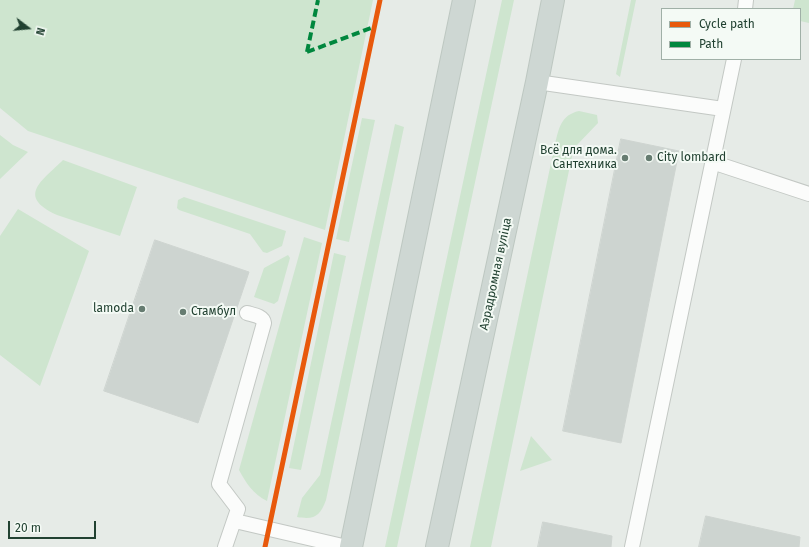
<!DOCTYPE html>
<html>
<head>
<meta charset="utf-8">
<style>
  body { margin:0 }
  #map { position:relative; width:809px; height:547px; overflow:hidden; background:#e6ebe7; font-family:"Fira Sans",sans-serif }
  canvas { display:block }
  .legend { position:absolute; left:661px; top:8px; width:140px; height:52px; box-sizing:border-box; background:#f4faf5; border:1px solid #a0b0a7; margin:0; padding:5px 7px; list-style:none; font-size:12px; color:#214131 }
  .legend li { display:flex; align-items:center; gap:8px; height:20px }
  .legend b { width:20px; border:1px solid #a0b0a7 }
  .north { position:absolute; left:8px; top:8px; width:40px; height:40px; -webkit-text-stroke:3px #f4faf5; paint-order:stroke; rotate:106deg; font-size:11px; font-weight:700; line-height:16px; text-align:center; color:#214131 }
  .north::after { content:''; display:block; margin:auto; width:14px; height:18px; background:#214131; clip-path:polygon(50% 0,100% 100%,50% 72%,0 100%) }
  .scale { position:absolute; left:8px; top:521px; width:88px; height:18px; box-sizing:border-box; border:2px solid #214131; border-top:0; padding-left:5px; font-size:12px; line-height:14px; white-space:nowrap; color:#214131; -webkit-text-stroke:3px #f4faf5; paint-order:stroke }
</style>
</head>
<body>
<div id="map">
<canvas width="809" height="547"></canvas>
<ul class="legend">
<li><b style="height:5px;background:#e8590c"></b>Cycle path</li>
<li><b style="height:5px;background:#00873e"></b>Path</li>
</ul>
<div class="north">N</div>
<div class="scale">20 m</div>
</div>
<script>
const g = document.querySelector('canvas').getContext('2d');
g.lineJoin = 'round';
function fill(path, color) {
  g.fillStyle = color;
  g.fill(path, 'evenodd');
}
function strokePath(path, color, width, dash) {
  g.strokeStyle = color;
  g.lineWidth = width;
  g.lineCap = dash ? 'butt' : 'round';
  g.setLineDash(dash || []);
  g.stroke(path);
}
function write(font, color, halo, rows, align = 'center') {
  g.font = font + ' "Fira Sans",sans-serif';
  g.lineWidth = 4;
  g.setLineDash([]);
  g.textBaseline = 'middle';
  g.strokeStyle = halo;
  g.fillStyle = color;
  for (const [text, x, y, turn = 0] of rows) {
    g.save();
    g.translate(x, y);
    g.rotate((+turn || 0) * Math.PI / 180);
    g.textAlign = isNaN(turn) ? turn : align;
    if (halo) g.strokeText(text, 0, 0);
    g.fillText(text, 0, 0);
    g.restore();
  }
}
fill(new Path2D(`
  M0 0H373L325 230 28 131 0 108Z
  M502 0H514L397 547H385Z
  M631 0H636L620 77 616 74Z
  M795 0H809V23L800 21V9H793Z
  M579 111 597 115 598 123 576 146 572 156 491 547H470L555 144C559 128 561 115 579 111Z
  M362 118 375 120 349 242 336 239Z
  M395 124 404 127 326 500C320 516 315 520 297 517L302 498 320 475Z
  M0 135 13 145 28 152 0 179Z
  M63 160 137 187 120 236 57 215C16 196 42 181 63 160Z
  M184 197 286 231 282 246 267 253 263 252 250 234 179 210 177 208 178 200Z
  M18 209 89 251 40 386 0 355V236Z
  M304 237 322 243 267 501C253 494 246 483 239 470Z
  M334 253 346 256 301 470 289 468Z
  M288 255 290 258 278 301 274 304 254 297 264 268Z
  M531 436 552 460 520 471Z`), '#cee5cf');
const building = new Path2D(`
  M621 139 679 151 621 443 563 431Z
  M155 240 249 272 198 423 104 391Z
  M706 516 800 537 799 547H699Z
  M543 522 612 536 611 547H538Z`);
fill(building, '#cdd4d0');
strokePath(building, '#ced4d0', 1);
const service = new Path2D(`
  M745 9 746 0
  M537 82 723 109
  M712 162 809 194
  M235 521 347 547
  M225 547 238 509 219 484 264 323C263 316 254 315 247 313
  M632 547 734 59`);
const primary = new Path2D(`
  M351 547 464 0
  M437 547 537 82 553 0`);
strokePath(service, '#c3c8c4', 16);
strokePath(primary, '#bdc7c1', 24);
strokePath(service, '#fbfcfb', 14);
strokePath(primary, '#ced7d3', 22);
strokePath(new Path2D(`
  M307 52 371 28H374
  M307 52 318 0`), '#00873e', 4, [8, 4]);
strokePath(new Path2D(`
  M265 547 380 0`), '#e8590c', 5);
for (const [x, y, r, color] of [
  [625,158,4,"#667c71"],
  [649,158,4,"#667c71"],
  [142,309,4,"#667c71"],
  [183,312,4,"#667c71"]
]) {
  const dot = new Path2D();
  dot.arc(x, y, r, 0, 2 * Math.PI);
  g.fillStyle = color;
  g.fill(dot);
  strokePath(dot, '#f4faf5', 1.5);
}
write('12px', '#214131', '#f4faf5', [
  ["Всё для дома.",617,151],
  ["Сантехника",617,165],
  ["City lombard",657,158,"left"],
  ["lamoda",134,309],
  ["Стамбул",191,312,"left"]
], 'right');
write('12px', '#214131', '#f4faf5', [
  ["Аэрадромная вуліца",496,274,-78]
]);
</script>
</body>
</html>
